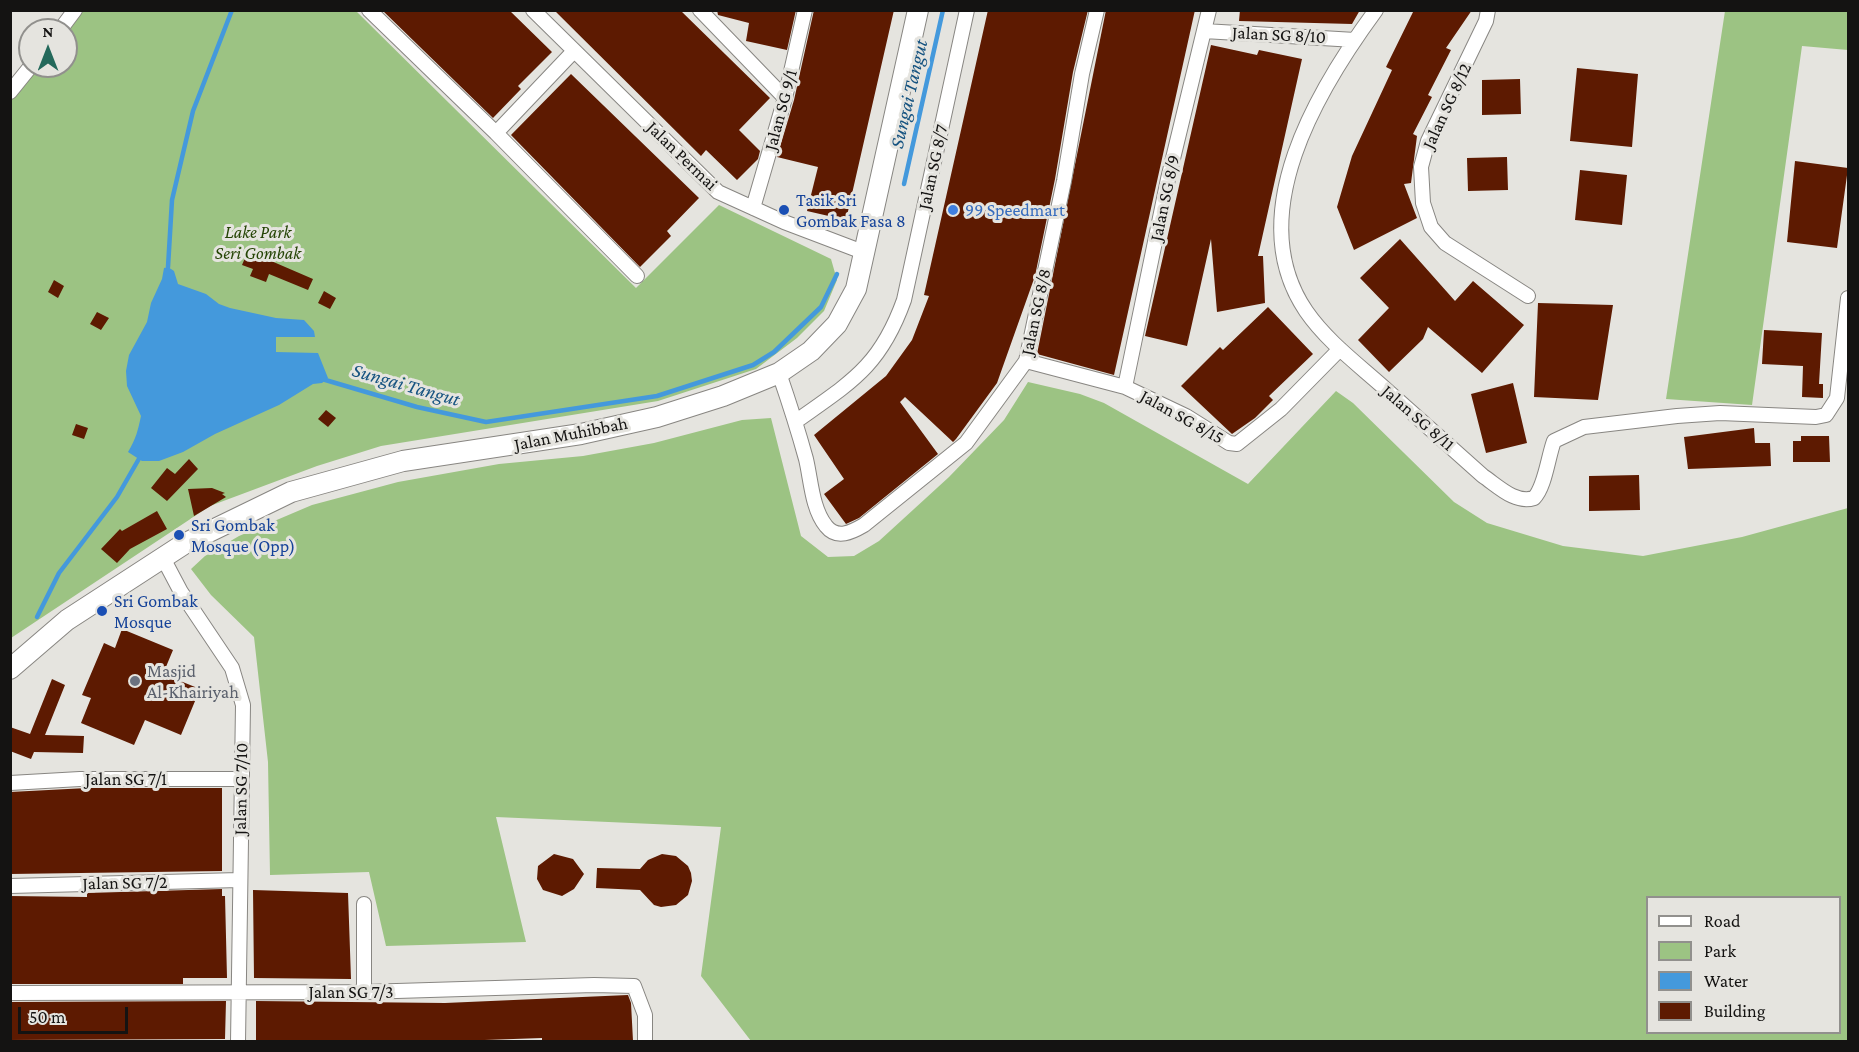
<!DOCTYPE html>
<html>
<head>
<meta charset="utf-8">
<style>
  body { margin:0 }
  #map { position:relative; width:1859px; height:1052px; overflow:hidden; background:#e5e4df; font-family:"Crimson Pro",serif }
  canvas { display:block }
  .frame { position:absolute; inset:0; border:12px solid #141312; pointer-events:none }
  .legend { position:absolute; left:1646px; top:896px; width:195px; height:138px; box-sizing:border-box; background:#e5e4df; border:2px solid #91908d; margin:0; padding:8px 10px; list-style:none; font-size:18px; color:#141312 }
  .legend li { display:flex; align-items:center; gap:12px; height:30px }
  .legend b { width:30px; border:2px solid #91908d }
  .north { position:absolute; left:18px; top:18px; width:60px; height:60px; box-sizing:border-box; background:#e5e4df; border:2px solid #91908d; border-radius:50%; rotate:0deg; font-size:16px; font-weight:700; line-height:24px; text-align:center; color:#141312 }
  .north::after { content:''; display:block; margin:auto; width:21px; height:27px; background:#24695b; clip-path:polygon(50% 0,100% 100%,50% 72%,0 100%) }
  .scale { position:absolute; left:18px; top:1007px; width:110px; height:27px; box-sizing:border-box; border:3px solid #141312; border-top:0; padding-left:8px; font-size:18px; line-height:21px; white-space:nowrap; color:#141312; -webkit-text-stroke:4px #e5e4df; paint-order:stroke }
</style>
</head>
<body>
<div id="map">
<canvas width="1859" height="1052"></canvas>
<div class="frame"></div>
<ul class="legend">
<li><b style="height:8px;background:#fff"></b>Road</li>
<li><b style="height:16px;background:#9cc383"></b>Park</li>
<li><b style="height:16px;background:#4499dc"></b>Water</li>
<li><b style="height:16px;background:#5d1a01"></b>Building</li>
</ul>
<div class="north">N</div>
<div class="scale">50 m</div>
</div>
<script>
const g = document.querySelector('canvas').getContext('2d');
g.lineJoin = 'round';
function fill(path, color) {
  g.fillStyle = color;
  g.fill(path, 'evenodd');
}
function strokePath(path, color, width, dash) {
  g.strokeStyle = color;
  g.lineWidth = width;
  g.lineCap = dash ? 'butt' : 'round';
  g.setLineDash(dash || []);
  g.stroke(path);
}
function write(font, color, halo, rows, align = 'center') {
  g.font = font + ' "Crimson Pro",serif';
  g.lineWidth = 6;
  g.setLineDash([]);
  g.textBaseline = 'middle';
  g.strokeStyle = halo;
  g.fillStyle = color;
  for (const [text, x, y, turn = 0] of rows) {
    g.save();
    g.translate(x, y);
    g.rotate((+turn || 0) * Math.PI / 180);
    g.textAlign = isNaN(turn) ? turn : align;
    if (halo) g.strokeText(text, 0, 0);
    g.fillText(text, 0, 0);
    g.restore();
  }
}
fill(new Path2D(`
  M77 11H356L636 288 719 205 831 259 837 280 824 311 797 338 756 369 658 401 381 446 317 466 210 506 11 638V100L36 66H66V30Z
  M1725 11H1848V50L1802 46 1752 405 1666 399Z
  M1028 382 1080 394 1104 403 1248 484 1336 391 1353 403 1454 502 1487 523 1563 546 1643 556 1742 537 1848 508V1041H751L701 976 721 827 496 817 526 942 386 946 369 872 270 875 268 762 254 637 211 595 191 569 205 556 239 536 312 505 398 482 499 464 583 456 654 443 742 420 771 418 801 536 828 557 854 556 879 541 949 477 1004 420ZM1648 898H1840V1032H1648Z`), '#9cc383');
fill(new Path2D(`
  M168 267 174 271 178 284 206 294 219 304 230 308 276 318 304 320 314 331 315 337H276V352L318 353 328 378 322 383 313 384 279 405 215 434 183 452 159 461H142L128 452C136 439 138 430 141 416L127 386 126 371 129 355 147 322 151 303 162 279 164 268Z`), '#4499dc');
strokePath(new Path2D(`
  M904 184 943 10
  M168 267 172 200 193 111 232 10
  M322 379 417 407 486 422 657 396 753 365 774 352 821 307 837 274
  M37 617 59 573 117 497 140 457`), '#4499dc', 4.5);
fill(new Path2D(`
  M382 10H509L552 52 518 86 521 89 493 118Z
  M554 10H680L770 98 739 130 760 151 758 159 737 180 706 150 701 156Z
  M717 10H796L787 50 746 41 749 23 718 15Z
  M814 10H894L846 220 807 211 818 167 777 157 794 100Z
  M988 10H1088L1073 72 1055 179 1035 276 997 383 956 439 953 442 905 397 900 402 938 454 859 518 846 524 824 494 844 479 814 435 886 376 912 340 929 296 924 295Z
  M1106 10H1195L1114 375 1037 354Z
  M1240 10H1360L1352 24 1239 21Z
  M1414 10H1472L1446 48 1451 50 1428 95 1432 97 1413 134 1417 136 1411 183 1404 184 1417 218 1354 250 1337 207 1352 156 1392 70 1386 67Z
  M1211 45 1257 55 1259 50 1302 59 1258 256H1263L1265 303 1217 312 1211 239 1187 346 1145 336Z
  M1577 68 1638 74 1632 147 1570 141Z
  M571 74 699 198 667 231 671 236 640 267 511 135Z
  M1520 79 1521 114 1482 115V80Z
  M1507 157 1508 190 1468 191 1467 158Z
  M1795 161 1848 168 1837 248 1787 242Z
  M1580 170 1627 175 1622 225 1575 220Z
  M1400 239 1455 301 1473 281 1524 325 1482 373 1428 327 1423 339 1389 372 1358 340 1389 308 1360 278Z
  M248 251 313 279 308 290 269 274 266 282 250 276 253 269 242 265Z
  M54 280 64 286 58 298 48 292Z
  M324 291 336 298 330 309 318 303Z
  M1538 303 1613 305 1598 400 1534 397Z
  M1268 307 1313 354 1269 396 1273 400 1255 418 1232 434 1181 386 1220 347 1223 350Z
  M97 312 109 318 101 330 90 324Z
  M1764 330 1822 333 1819 384H1823V398L1802 397 1803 366 1762 364Z
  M1513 383 1527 443 1486 453 1471 394Z
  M326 410 336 418 328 427 318 419Z
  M76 424 88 428 84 439 72 435Z
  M1754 428 1755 443H1770L1771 466 1688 469 1684 437Z
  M1801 436H1829L1830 462H1793V441H1801Z
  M189 459 198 469 167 501 151 488 167 468 175 474Z
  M1639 475 1640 510 1589 511V476Z
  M212 488 225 493 222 494 226 497 194 516 188 489Z
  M157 511 167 529 130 549 117 563 101 549 120 529 122 531Z
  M122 629 173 650 163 674 200 689 181 735 145 720 134 745 81 723 91 698 82 695 104 643 115 648Z
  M52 679 65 685 45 735 84 736 83 753 34 752 31 759 10 751V727L30 734Z
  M87 788H222V871L10 874V792Z
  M554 854 573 859 584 874 574 889 562 896 543 890 537 879 538 866Z
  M662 854 676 856 688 866 691 873 692 881 688 895 676 905 661 907 654 905 640 890 596 888 597 868 640 869 648 860Z
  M222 889V896H225L227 978H183V984H10V896L87 897V893Z
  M253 890 348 893 351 979 254 978Z
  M628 995 631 1003 633 1041H542V1038L456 1041 256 1040V1001L445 1003Z
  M226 1001 225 1039 10 1040V1002Z`), '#5d1a01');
const street = new Path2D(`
  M369 10 496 133 637 276
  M533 10 718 192 784 222 863 252
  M700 10 785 98
  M1376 10C1318 89 1241 215 1306 311 1326 340 1355 362 1381 385 1415 415 1449 446 1483 476 1498 486 1515 504 1534 498 1545 487 1548 457 1554 441L1584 427 1677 416 1720 413 1816 417 1826 415 1837 398 1848 298
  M1488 10 1486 21 1428 141 1421 167 1423 203 1431 227 1445 243 1528 296
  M60 30 75 10
  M1204 31 1355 40
  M10 92 31 66
  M496 133 573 52
  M753 208 785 98 805 10
  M1026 361 1125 387 1186 416 1229 443 1237 444 1281 409 1340 349
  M779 373C789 402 798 430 806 459 811 480 812 509 826 526 837 540 852 532 864 525L966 443 1026 361 1064 181 1082 74 1097 10
  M1125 387 1168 179 1209 10
  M795 422C851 382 880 367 904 300L967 10
  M163 558 181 592 232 668 243 705 238 1042
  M10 783 80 779H242
  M10 886 239 880
  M364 992V904
  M10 993 364 992 594 985 634 986 645 1015V1042`);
const secondary = new Path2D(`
  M10 669 67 620 184 544 291 492 403 461 581 434 657 417 723 396 779 373 811 351 837 324 856 289 918 10`);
strokePath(street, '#888682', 16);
strokePath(secondary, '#888682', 22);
strokePath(street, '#fff', 14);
strokePath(secondary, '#fff', 20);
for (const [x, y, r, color] of [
  [784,210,6,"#1a4fb4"],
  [953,210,6,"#3f7fe0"],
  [179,535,6,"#1a4fb4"],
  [102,611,6,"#1a4fb4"],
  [135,681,6,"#6b7280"]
]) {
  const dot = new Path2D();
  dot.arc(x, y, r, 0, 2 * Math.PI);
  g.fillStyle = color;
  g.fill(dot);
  strokePath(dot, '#e5e4df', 2);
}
write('18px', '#141312', '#e5e4df', [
  ["Jalan SG 8/10",1279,35,3],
  ["Jalan SG 8/12",1447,106,-65],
  ["Jalan SG 9/1",781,110,-75],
  ["Jalan Permai",682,156,44],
  ["Jalan SG 8/7",933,167,-78],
  ["Jalan SG 8/9",1165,198,-78],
  ["Jalan SG 8/8",1036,312,-78],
  ["Jalan SG 8/15",1182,417,29],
  ["Jalan SG 8/11",1418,418,41],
  ["Jalan Muhibbah",571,434,-11],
  ["Jalan SG 7/1",126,779],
  ["Jalan SG 7/10",241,789,-89],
  ["Jalan SG 7/2",125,883,-1],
  ["Jalan SG 7/3",351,992]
]);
write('18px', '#164399', '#e5e4df', [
  ["Tasik Sri",796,200],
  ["Gombak Fasa 8",796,221],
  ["Sri Gombak",191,525],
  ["Mosque (Opp)",191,546],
  ["Sri Gombak",114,601],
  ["Mosque",114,622]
], 'left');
write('18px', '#366cbe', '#e5e4df', [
  ["99 Speedmart",965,210]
], 'left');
write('italic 18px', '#244404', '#e5e4df', [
  ["Lake Park",258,232],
  ["Seri Gombak",258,253]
]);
write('18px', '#5b616d', '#e5e4df', [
  ["Masjid",147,671],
  ["Al-Khairiyah",147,692]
], 'left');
write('italic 20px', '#165380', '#e5e4df', [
  ["Sungai Tangut",909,94,-77],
  ["Sungai Tangut",406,385,16]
]);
</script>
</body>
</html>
